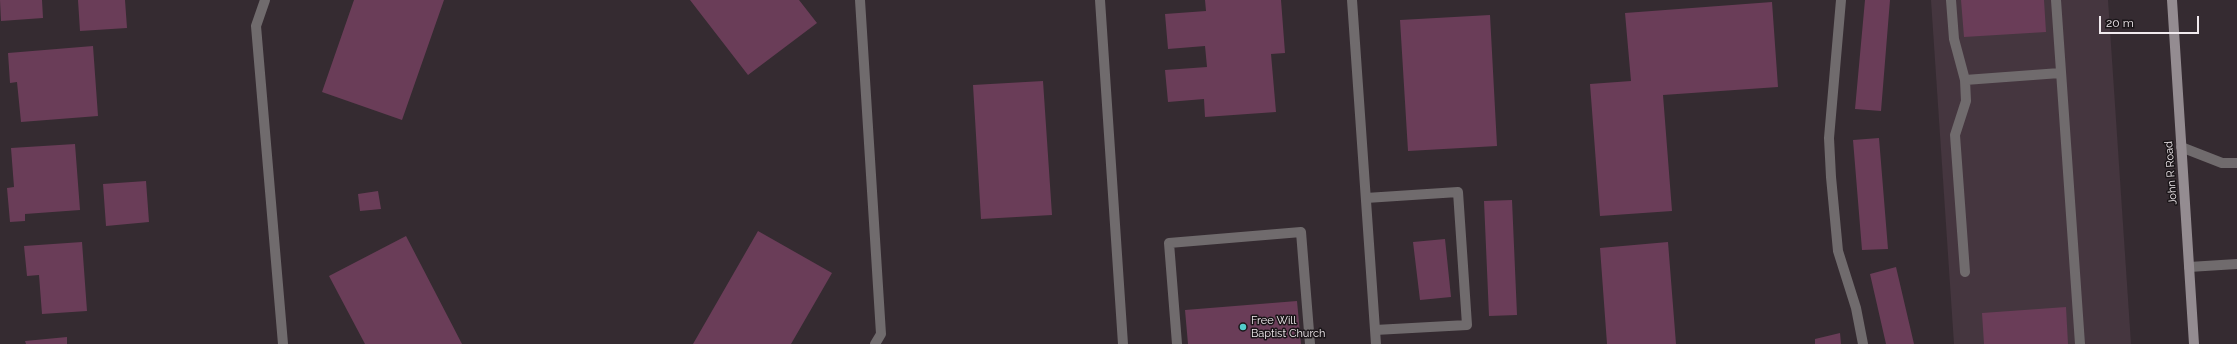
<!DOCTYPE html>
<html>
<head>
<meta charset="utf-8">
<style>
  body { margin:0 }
  #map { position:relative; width:2237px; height:344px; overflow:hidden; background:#352b31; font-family:Raleway,sans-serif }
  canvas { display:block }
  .scale { position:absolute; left:2099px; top:16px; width:100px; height:18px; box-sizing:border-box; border:2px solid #f1eaee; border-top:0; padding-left:5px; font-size:12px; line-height:14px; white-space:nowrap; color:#f1eaee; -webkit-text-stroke:3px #1a1518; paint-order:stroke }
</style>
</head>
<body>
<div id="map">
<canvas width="2237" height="344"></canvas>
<div class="scale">20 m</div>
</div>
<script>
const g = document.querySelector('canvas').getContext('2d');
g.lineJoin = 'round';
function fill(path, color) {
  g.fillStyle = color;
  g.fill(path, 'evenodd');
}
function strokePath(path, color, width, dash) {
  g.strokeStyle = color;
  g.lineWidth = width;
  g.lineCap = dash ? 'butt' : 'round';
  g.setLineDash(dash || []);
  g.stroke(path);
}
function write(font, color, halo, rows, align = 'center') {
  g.font = font + ' Raleway,sans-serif';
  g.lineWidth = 3;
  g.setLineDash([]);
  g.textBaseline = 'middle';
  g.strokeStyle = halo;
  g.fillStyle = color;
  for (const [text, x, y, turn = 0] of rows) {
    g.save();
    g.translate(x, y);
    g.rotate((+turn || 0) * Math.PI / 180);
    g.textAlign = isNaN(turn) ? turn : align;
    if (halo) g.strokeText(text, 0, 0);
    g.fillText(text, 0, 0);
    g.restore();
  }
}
fill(new Path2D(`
  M1931 0H2108L2131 344H1954Z`), '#45363f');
fill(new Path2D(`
  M0 0H42L43 18 1 21Z
  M78 0H125L127 28 80 31Z
  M354 0H444L402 120 322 92Z
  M690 0H799L817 23 748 75Z
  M1205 0H1281L1285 53 1271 54 1276 112 1205 117 1204 99 1168 102 1165 70 1207 67 1205 46 1168 49 1165 14 1206 11Z
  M1865 0H1890L1881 111 1855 109Z
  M1961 0H2044L2046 32 1964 37Z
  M1772 2 1778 87 1663 95 1672 211 1600 216 1590 84 1631 81 1625 13Z
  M1490 15 1497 146 1408 151 1400 20Z
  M93 46 98 116 21 122 17 82 10 83 8 53Z
  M1043 81 1052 215 981 219 973 85Z
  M1879 138 1888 249 1862 250 1853 140Z
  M75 144 80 210 25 214V221L10 222 7 188 14 187 11 148Z
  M146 181 149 222 106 226 103 184Z
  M378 191 381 209 360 211 358 194Z
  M1512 200 1517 315 1489 316 1484 201Z
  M758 231 832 273 791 344H693Z
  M406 236 462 344H365L329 276Z
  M1445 239 1451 297 1420 300 1413 242Z
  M82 242 87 311 42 314 39 275 27 276 24 246Z
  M1668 242 1676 344H1607L1600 248Z
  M1896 267 1914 344H1886L1870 274Z
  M1297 301 1301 344H1188L1185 310Z
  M2066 307 2068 344H1984L1982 313Z
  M1840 333 1841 344H1815V339Z
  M67 337V344H26L25 341Z`), '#6a3d58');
strokePath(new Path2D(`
  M265 0 256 26 283 344
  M860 0 881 334 875 344
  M1100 0 1123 344
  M1352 0 1376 344
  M1841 0 1829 138 1831 177 1838 251 1856 308 1863 344
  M1951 0 1954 39 1965 80
  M2056 0 2080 344
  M2181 147 2222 163H2237
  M1366 198 1458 192 1467 325 1375 330
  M2189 267 2237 264
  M1965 272 1955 135 1966 101 1965 80 2060 73
  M1177 344 1169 243 1301 232 1310 344`), '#706b6d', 10);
strokePath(new Path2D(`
  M2172 0 2194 344`), '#948c91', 10);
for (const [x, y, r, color] of [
  [1243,327,4,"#53cdcb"]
]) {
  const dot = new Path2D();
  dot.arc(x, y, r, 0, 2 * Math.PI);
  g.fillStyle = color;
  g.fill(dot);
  strokePath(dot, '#1a1518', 1.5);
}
write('11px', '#f1eaee', '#1a1518', [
  ["John R Road",2171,173,-94]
]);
write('11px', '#f1eaee', '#1a1518', [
  ["Free Will",1251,321],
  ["Baptist Church",1251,334]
], 'left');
</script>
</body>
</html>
